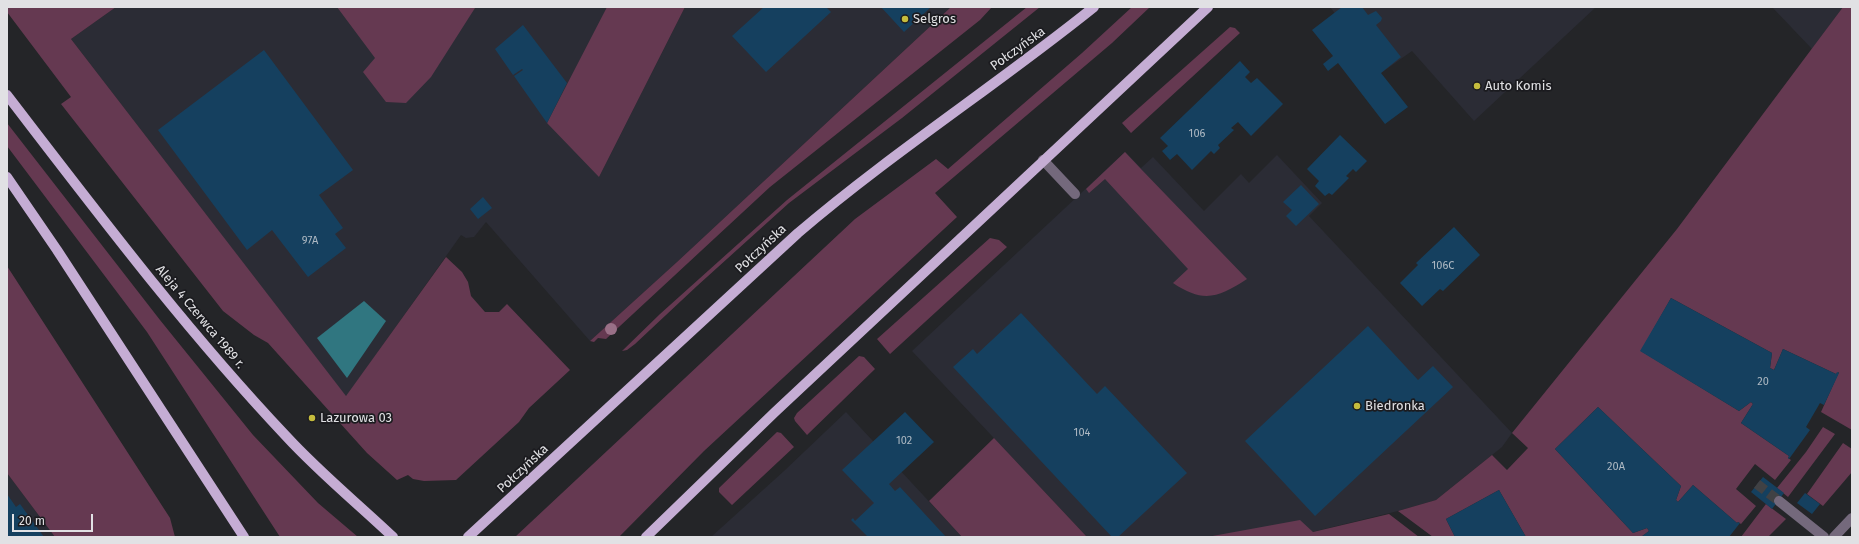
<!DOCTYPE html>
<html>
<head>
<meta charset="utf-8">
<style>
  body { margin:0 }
  #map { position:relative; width:1859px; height:544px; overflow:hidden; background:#242528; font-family:"Fira Sans",sans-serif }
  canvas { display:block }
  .frame { position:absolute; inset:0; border:8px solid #e1e1e4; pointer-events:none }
  .scale { position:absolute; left:12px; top:514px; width:81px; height:18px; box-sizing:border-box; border:2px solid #e1e1e4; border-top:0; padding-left:5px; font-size:12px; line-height:14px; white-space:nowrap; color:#e1e1e4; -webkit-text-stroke:3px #1b1b1f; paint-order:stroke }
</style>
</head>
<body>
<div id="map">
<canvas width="1859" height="544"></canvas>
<div class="frame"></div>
<div class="scale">20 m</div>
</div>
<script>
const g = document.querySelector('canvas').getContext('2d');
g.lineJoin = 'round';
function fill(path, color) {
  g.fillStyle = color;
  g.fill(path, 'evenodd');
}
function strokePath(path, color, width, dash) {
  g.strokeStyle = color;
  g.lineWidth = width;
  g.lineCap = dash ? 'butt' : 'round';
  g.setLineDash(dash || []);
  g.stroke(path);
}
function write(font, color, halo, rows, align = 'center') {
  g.font = font + ' "Fira Sans",sans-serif';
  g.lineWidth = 3.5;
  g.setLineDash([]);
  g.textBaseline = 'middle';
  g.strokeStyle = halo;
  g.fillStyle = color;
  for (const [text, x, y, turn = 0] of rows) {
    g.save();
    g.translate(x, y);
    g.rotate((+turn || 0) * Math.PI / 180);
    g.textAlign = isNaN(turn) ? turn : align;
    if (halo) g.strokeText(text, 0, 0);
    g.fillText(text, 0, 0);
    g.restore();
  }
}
fill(new Path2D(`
  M116 7H607L595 34 599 177 685 7H951L677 262 590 341 486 222 474 237 466 238 461 235 346 397 71 39Z
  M1330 7H1596L1474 121 1412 51 1381 73Z
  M1772 7H1843L1812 49Z
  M1125 152 1141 168 1153 157 1204 211 1241 174 1249 183 1277 155 1322 203 1309 216 1512 433 1502 447 1436 500 1398 511 1312 532 1207 537H1087L912 351Z
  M846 412 962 537H711L784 471Z
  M7 473 55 537H7Z`), '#2b2c35');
fill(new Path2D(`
  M7 7H116L71 39 346 396 446 257 462 272 468 282 471 296 485 312H499L507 304 570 370 529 408 519 422 456 480 424 481 413 479 408 475 397 480 367 453 268 343 254 335 223 311 61 104 71 97 7 12Z
  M337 7H474L475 8 431 77 406 103 386 102 363 72 375 58Z
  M607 7H685L599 177 547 123Z
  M951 7H992L980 20 770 187 606 339 598 338 594 342 590 341 677 262Z
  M1027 7H1040L902 118 789 203 697 286 635 344 627 350 622 351 660 314 787 200Z
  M1132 7H1150L1112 43 935 193 957 217 704 451 619 537H515L855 219 936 159 948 169 1082 53Z
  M1843 7H1852V430L1821 412 1839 372 1836 374 1783 349 1774 370 1770 368 1772 353 1671 298 1641 351 1739 411 1751 402 1753 404 1741 423 1789 456 1788 458 1791 460 1775 480 1755 464 1736 489 1756 506 1741 524 1738 522 1737 523 1693 485 1678 502 1676 500 1681 486 1598 407 1555 449 1633 533 1647 528 1649 531 1641 537H1526L1499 490 1446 519 1455 537H1433L1398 511 1436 500 1492 455 1507 470 1528 448 1512 433 1677 229Z
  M1230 27 1235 28 1240 33 1131 133 1122 123Z
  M7 123 160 320 253 435 318 503 358 537H280L147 332 7 146Z
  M1125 152 1141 169 1247 279C1219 297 1204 304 1173 283L1188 269 1105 179 1089 193 1086 189Z
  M990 238 999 240 1007 247 890 354 877 339Z
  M7 266 170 518 175 537H55L7 473Z
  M859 356 864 357 875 369 807 435 795 421 794 418 797 413Z
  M1823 427 1835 434 1788 497 1777 488 1806 452Z
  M777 432 781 433 794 447 732 505 719 492V488Z
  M994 438 1087 537H962L929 501Z
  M1843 443 1852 449V472L1823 506 1807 494Z
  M1766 504 1786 519 1768 537H1741Z
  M1389 514 1419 537H1207L1300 520 1313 532Z`), '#653951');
fill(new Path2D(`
  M364 301 386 321 347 378 317 338Z`), '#307680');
fill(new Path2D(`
  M764 7H826L831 12 766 72 732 36Z
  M881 7H931L904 32Z
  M1342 7H1362L1368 15 1376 11 1382 18 1381 21 1376 25 1401 57 1381 73 1408 107 1385 124 1338 63 1328 71 1323 64 1333 56 1312 30Z
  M523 25 567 83 547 123 514 76 523 70 522 69 513 75 495 49Z
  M264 50 353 170 319 195 343 228 335 234 346 248 308 277 272 230 247 250 158 130Z
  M1240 61 1250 72 1245 77 1251 83 1257 78 1283 104 1251 136 1238 122 1231 128 1234 130 1218 145 1220 148 1214 154 1211 151 1192 170 1177 154 1170 160 1162 151 1168 146 1160 138Z
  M1340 135 1367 161 1356 172 1353 169 1346 176 1349 178 1332 195 1329 193 1325 196 1315 186 1319 181 1307 169Z
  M1301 185 1319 204 1296 226 1286 216 1292 210 1283 202Z
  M483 197 492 208 478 219 470 209Z
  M1454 227 1480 255 1443 291 1440 289 1422 306 1400 283 1418 265 1416 263Z
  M1671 298 1772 353 1770 368 1774 370 1783 349 1836 374 1837 372 1839 373 1824 405 1820 403 1806 427 1810 430 1789 459 1788 458 1789 456 1741 423 1753 404 1751 402 1739 411 1640 351Z
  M1021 313 1097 394 1105 386 1187 473 1118 537H1112L953 367 973 349 977 354Z
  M1368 326 1418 380 1433 366 1453 387 1315 516 1245 441Z
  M1598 407 1681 486 1676 500 1678 502 1693 485 1737 523 1738 522 1740 523 1729 537H1641L1649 531 1647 528 1633 533 1555 449Z
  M905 412 934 442 889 484 895 491 900 487 946 537H868L851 520 853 518 855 521 874 503 842 470Z
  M1763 477 1784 493 1772 509 1751 492Z
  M1499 490 1526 537H1455L1446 519Z
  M1805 493 1820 504 1812 514 1797 503Z
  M7 494 16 507 20 504 44 537H7Z`), '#15405f');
strokePath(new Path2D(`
  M1757 484 1779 501`), '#404144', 10, [10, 5]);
strokePath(new Path2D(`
  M1043 160 1075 194
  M1779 501 1824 537
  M1834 537 1852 518`), '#74697c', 10);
strokePath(new Path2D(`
  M7 95C97 212 185 329 286 436 319 472 357 503 393 537
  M7 177 57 250 244 537
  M468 537 798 233C893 152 997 85 1094 7
  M646 537 775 412 1208 7`), '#c5add4', 10);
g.fillStyle = '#997087';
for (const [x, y] of [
  [611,329]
]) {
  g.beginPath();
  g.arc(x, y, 6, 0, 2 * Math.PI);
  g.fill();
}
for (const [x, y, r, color] of [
  [905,19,4,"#c5bc3d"],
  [1477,86,4,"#c5bc3d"],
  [1357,406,4,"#c5bc3d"],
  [312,418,4,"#c5bc3d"]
]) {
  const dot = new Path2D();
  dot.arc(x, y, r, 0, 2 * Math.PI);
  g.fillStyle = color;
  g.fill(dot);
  strokePath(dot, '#1b1b1f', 1.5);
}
write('11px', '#aeb9c3', null, [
  ["106",1197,134],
  ["97A",310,241],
  ["106C",1443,266],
  ["20",1763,382],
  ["104",1082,433],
  ["102",904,441],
  ["20A",1616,467]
]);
write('13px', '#e1e1e4', '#1b1b1f', [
  ["Selgros",913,19],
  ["Auto Komis",1485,86],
  ["Biedronka",1365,406],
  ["Lazurowa 03",320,418]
], 'left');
write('13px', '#e1e1e4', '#1b1b1f', [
  ["Połczyńska",1018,49,-36],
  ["Połczyńska",761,249,-43],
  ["Aleja 4 Czerwca 1989 r.",200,317,50],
  ["Połczyńska",523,469,-43]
]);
</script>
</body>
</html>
